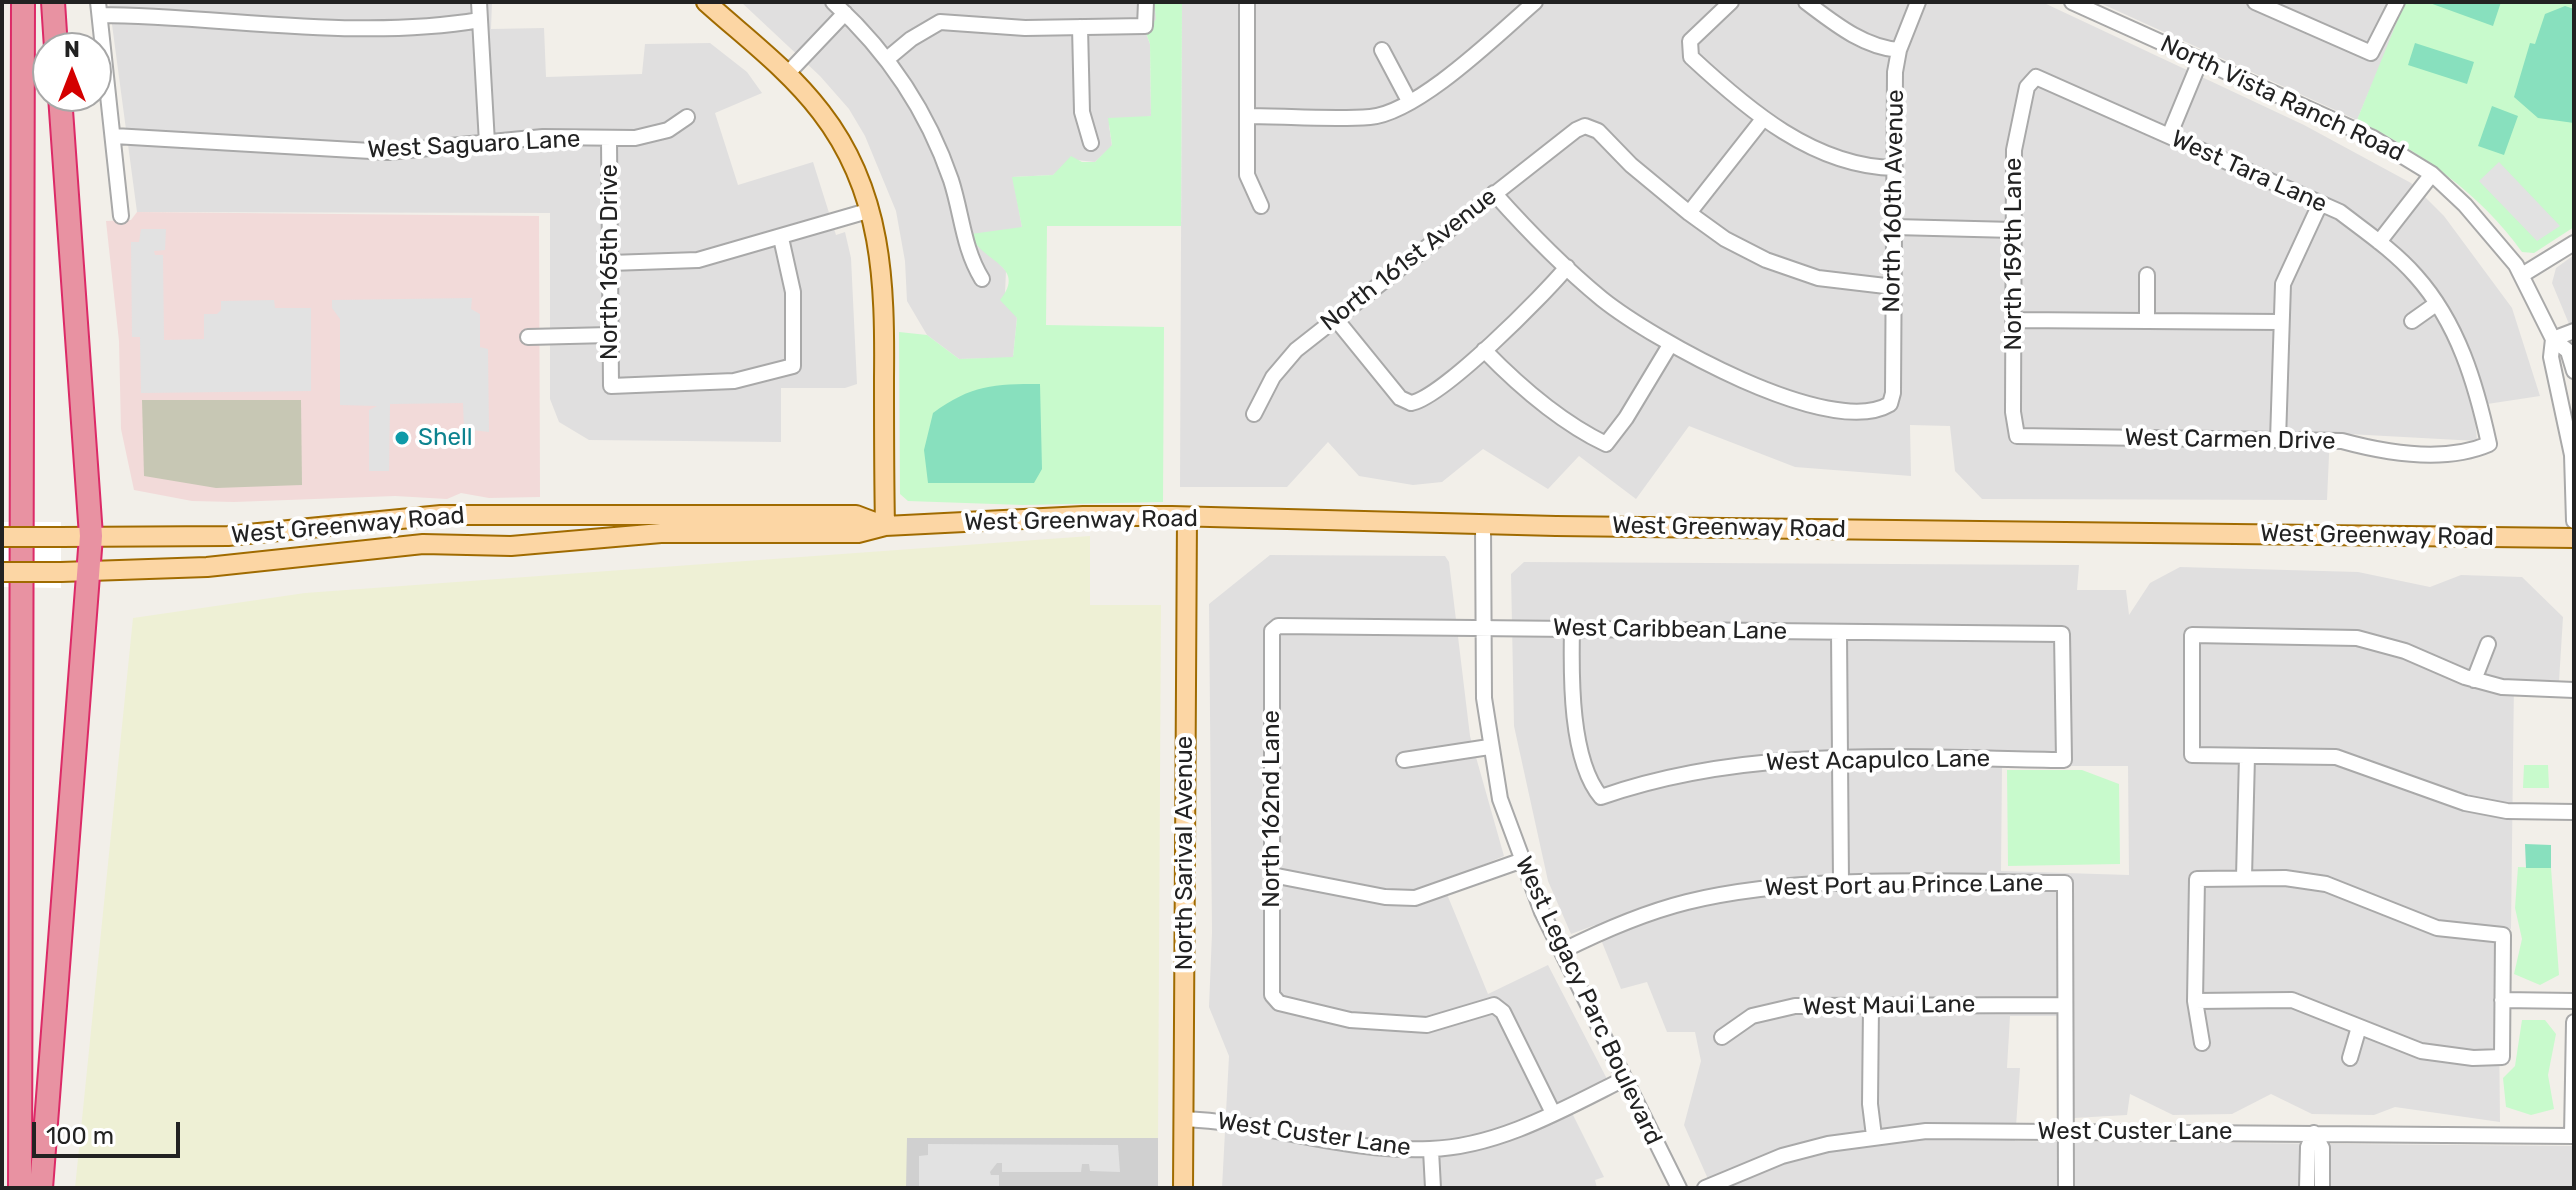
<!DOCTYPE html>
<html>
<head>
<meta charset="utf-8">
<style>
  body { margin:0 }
  #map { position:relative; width:2576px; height:1190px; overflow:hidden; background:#f2efe9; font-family:Rubik,sans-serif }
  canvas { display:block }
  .frame { position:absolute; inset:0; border:4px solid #222; pointer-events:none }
  .north { position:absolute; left:32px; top:32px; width:80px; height:80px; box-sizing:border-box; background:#fff; border:2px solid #a7a7a7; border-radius:50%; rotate:0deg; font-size:22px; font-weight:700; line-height:32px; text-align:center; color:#222 }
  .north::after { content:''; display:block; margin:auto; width:28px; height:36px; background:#d40000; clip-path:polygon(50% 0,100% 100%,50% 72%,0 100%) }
  .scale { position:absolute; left:32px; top:1122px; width:148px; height:36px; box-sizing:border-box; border:4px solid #222; border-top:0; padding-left:10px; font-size:24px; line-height:28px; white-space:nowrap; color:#222; -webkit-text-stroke:6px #fff; paint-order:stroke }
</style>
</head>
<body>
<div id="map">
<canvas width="2576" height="1190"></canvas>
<div class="frame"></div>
<div class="north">N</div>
<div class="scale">100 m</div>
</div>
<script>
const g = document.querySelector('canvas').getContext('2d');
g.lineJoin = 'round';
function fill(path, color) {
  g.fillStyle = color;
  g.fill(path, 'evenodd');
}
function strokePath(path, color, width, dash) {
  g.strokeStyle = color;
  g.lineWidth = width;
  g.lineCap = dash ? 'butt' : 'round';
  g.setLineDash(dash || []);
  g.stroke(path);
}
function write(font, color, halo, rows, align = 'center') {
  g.font = font + ' Rubik,sans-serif';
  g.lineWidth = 8;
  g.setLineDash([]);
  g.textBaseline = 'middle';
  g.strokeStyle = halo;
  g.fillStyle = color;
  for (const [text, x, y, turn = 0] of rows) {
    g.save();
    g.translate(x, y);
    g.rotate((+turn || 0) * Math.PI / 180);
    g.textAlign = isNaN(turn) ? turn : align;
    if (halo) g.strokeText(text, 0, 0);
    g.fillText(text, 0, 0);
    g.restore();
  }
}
fill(new Path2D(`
  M109 2H492L491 29 544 28 546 77 642 74 645 44 710 43 747 72 762 93 715 113 738 185 813 162 836 235 845 232 851 258 857 384 845 388H781V442L589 440 559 422 550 399V213L137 212Z
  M741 2H1154L1157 19 1146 33 1150 44 1151 116 1109 125 1112 146 1095 162 1076 160 1053 175 1013 177 1022 227 996 260 1006 271 1005 293 1017 318 1013 358 959 359 927 335 907 301 905 261 896 211 865 136 849 109 820 76Z
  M1182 2H2042L2304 125 2411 183 2444 216 2512 308 2540 396 2474 406 2477 441 2330 433 2327 500 1982 499 1955 471 1950 426 1910 425 1911 476 1795 467 1689 426 1636 499 1579 456 1548 489 1483 449 1442 482 1413 485 1359 476 1328 442 1287 487H1180Z
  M2098 2H2407L2357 120Z
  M2574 255V336L2552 283 2556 268Z
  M1270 555 1445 556 1449 562 1470 736 1504 856 1442 882 1488 994 1548 965 1607 1079 1565 1099 1604 1177 1595 1180 1597 1188H1222L1229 1056 1209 1007 1212 933 1209 604Z
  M1524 562 2079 565 2077 590H2126L2129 615 2150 583 2180 567 2358 572 2430 587 2461 575 2522 577 2563 617 2559 681H2514L2511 929 2498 926 2500 1122 2395 1107 2374 1115 2312 1114 2271 1094 2232 1114 2173 1115 2130 1094 2127 1115 2074 1118 2072 1016H2010L2007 1068H2020L2015 1141 2574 1146V1188H1712L1684 1125 1701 1061 1695 1032H1667L1647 982 1621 989 1595 925 1571 934 1548 881 1514 726 1511 574ZM2128 766 2129 875 2001 871 2002 766Z`), '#e0dfdf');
fill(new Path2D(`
  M137 212 539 216 540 497 489 498 461 493 447 499 395 496 234 502 192 501 134 490 121 429 119 341 106 221 131 220Z`), '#f2dad9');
fill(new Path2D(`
  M906 1138H1158V1188H906Z`), '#d0d0d0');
fill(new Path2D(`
  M142 400H301L302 485 216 488 144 476Z`), '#c7c7b4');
fill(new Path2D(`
  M1090 536V605H1161L1158 1138H907L906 1188H75L133 618 305 593Z`), '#eef0d5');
fill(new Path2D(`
  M1154 2H1182L1181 226H1047L1046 325 1164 327 1163 502 1023 505 908 501 900 494 899 332 927 335 959 359 1013 357 1017 318 1000 300C1029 265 978 261 971 234L1022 227 1012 177 1053 175 1071 156 1082 162H1095L1112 145 1108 118 1151 116 1150 44 1146 33 1156 19Z
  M2405 2H2574V227L2534 253 2522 252C2481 194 2419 151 2357 120Z
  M2524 765H2548L2549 788H2523Z
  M2007 770H2082L2119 784 2120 864 2008 866Z
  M2518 867 2551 868 2559 975 2540 985 2514 974 2522 939 2515 908Z
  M2522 1020H2545L2556 1034 2548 1075 2554 1109 2531 1115 2506 1107 2503 1078 2515 1066Z`), '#c8facc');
fill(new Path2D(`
  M2427 2H2501L2493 26Z
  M2565 6 2574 9V123L2538 118 2514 97 2530 43 2535 44 2545 14Z
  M2415 43 2474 62 2467 84 2408 65Z
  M2492 106 2518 116 2504 155 2478 146Z
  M1040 384 1042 469 1034 483H928L924 450 933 413C971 385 994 384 1040 384Z
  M2525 844 2551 845V868H2526Z`), '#88e0be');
fill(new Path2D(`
  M2499 162 2560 226 2537 241 2479 181Z
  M141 229H166L165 250 154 251 155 255H163L164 340 204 339V314H217L221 310V301L274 300 275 308H311V391L141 393 140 337H132L131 242H139Z
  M472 298 471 309 480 314V347L488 349 489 432 464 429 463 403 390 404 389 471H369V410L377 406 340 405V319L332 308V300Z
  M928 1144 1118 1145 1120 1172 1090 1171 1089 1164H1082L1081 1172H1002V1163H997L990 1172 991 1175H999V1188H919V1156L928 1155Z`), '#e2e2e2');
fill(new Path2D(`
  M2 522H61V588L2 587Z`), '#fff');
const minor = new Path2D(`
  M98 2 121 216
  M479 2 487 143
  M833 2C887 51 927 110 951 180 962 214 963 248 982 279
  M1247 2V175L1261 206
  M1731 2 1690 41 1691 57C1747 109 1814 167 1895 168
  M1806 2C1834 23 1863 47 1899 50
  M2072 2 2373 138 2432 174 2465 205 2516 265 2553 339 2551 357 2572 455 2574 521
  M2255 2 2371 53 2397 2
  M100 15C226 16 355 41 480 20
  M1080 27 1082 112 1091 143
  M1382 50 1409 101
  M887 59 911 39 940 22 1025 28 1145 26 1146 2
  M788 73 845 13
  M2036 77 2340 212C2366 232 2394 251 2416 276 2458 323 2476 384 2489 444 2445 463 2386 453 2342 441L2017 436 2013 412 2014 150 2027 87Z
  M1247 116C1287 116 1330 120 1370 117 1418 113 1498 34 1535 2
  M114 136 388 152 543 137 635 138 668 130 687 117
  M2169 136 2200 61
  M609 139 611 386 734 381 793 366V292L781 238
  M1494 193C1527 230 1563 267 1602 299 1652 339 1830 440 1890 404L1893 393 1895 72 1899 50 1918 2
  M1689 213 1763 119
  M1894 227 2014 230
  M2379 242 2432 174
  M610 263 698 260 871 210
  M2147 275V320
  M2522 275 2574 243
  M1335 318 1400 398 1411 403
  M2015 320 2280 322
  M2412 321 2436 304
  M528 337 610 335
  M2553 339 2568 351 2574 371
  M2553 339 2574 331
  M1484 350C1519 386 1560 422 1606 444L1626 418 1670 345
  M1411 403C1442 398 1545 294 1567 267
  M1254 414 1273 377 1296 350 1576 130 1585 126 1598 131 1631 165 1689 213 1725 239 1766 260 1818 278 1894 287
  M2278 440 2283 284 2320 204
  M1483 525 1484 698 1500 799 1542 912 1679 1188
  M1839 632 1841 884
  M2474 680 2488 644
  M2574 690 2502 687 2465 677 2405 651 2357 638 2192 635V755L2336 757 2465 803 2507 811 2574 812
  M1404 760 1489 747
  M1272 875 1385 897 1415 898 1520 861
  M2244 877 2247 756
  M1562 951C1602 931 1643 913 1687 902 1801 874 1946 882 2065 883L2066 1188
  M2502 1000 2574 1001
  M2195 1001 2292 1000 2421 1051 2473 1058 2502 1057 2503 935 2437 928 2326 884 2285 878 2197 879 2195 1001 2202 1043
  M1871 1006 1870 1104 1874 1136
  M1722 1037 1752 1016 1795 1006 2064 1005
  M2350 1058 2359 1027
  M1553 1113 1503 1012 1494 1005 1427 1025 1350 1020 1279 1003 1272 995V631L1278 626 2062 634 2064 760C1909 758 1749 745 1601 797 1570 760 1571 676 1572 629
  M1183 1119C1266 1122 1347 1153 1430 1149 1498 1147 1564 1109 1624 1079
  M2314 1133 2322 1148V1188
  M2572 1136 2574 1022
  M1431 1150 1433 1188
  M1705 1188 1782 1156 1828 1144 1926 1131 2574 1136
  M2307 1188 2308 1147 2314 1133`);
const major = new Path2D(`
  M706 2C746 38 788 69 821 112 883 192 885 283 884 379 884 428 884 477 885 526
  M61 537 228 536 441 515H856L885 526
  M61 572 207 567 423 544 511 546 661 533H858L885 526 1083 516H1172L1556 526 2574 538
  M1183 1188 1187 517`);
const highway = new Path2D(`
  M53 2 56 48
  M20 1188 23 2
  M41 1188 91 536 60 96`);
strokePath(minor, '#a9a9a9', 18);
strokePath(major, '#a06b00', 22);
strokePath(highway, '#dc2a67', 26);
strokePath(minor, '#fff', 14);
strokePath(major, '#fcd6a4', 18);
strokePath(highway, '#e892a2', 22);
const majorBridge = new Path2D(`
  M2 537H61
  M2 572H61`);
strokePath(majorBridge, '#a06b00', 22, []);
strokePath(majorBridge, '#fcd6a4', 18);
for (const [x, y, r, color] of [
  [402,438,8,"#0f9aa8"]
]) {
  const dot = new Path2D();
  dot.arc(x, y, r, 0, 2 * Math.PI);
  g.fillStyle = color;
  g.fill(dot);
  strokePath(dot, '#fff', 3);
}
write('24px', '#222', '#fff', [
  ["North Vista Ranch Road",2282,99,25],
  ["West Saguaro Lane",474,145,-3],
  ["West Tara Lane",2249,172,24],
  ["North 160th Avenue",1894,201,-89],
  ["North 159th Lane",2014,254,-90],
  ["North 161st Avenue",1409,260,-38],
  ["North 165th Drive",610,262,-90],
  ["West Carmen Drive",2230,440,1],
  ["West Greenway Road",1081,521,-1],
  ["West Greenway Road",348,526,-5],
  ["West Greenway Road",1729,528,1],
  ["West Greenway Road",2377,536,1],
  ["West Caribbean Lane",1670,630,1],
  ["West Acapulco Lane",1878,761,-1],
  ["North 162nd Lane",1272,809,-90],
  ["North Sarival Avenue",1185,853,-90],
  ["West Port au Prince Lane",1904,886,-1],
  ["West Legacy Parc Boulevard",1588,1001,65],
  ["West Maui Lane",1889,1006,-1],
  ["West Custer Lane",2135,1132],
  ["West Custer Lane",1314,1135,8]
]);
write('24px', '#0d838f', '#fff', [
  ["Shell",418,438]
], 'left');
</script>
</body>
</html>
